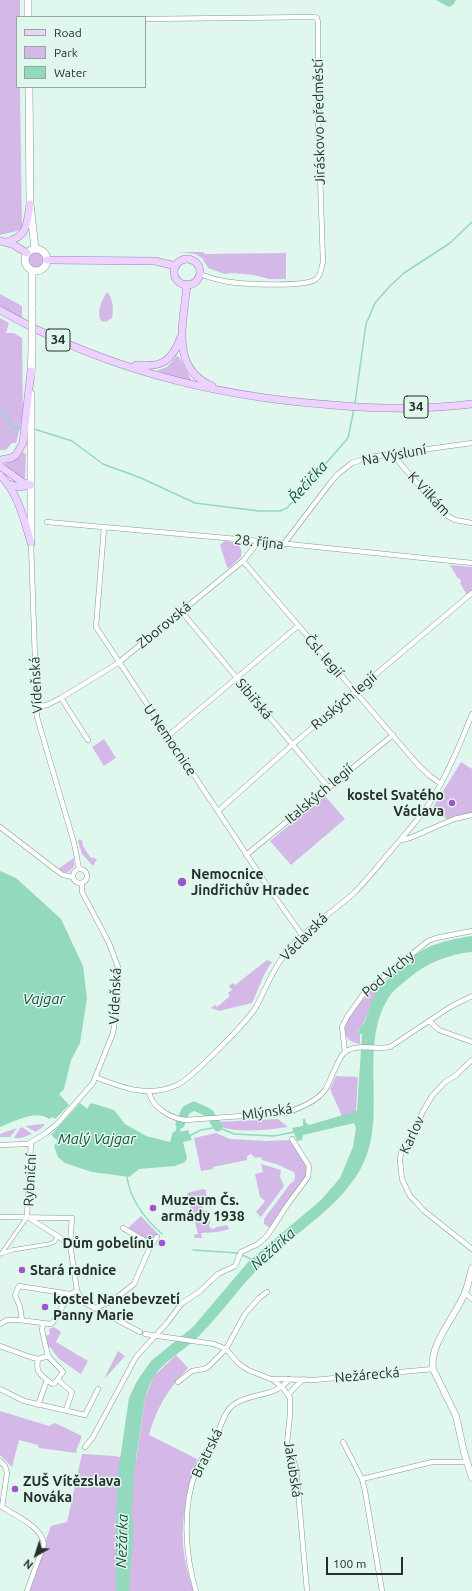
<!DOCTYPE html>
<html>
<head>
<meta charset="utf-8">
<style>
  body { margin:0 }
  #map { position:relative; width:472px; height:1591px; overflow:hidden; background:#dff7ed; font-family:Ubuntu,sans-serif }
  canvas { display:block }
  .legend { position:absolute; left:16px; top:16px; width:130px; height:72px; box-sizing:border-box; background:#dff7ed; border:1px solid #95a79f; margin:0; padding:5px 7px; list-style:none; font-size:12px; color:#262f2b }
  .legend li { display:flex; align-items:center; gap:8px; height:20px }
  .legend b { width:20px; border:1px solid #95a79f }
  .north { position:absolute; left:16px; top:1535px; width:40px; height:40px; -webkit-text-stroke:3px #dff7ed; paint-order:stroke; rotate:219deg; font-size:11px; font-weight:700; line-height:16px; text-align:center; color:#262f2b }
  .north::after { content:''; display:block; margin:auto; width:14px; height:18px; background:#262f2b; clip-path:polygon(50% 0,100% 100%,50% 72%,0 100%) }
  .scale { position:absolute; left:326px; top:1557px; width:77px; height:18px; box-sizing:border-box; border:2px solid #262f2b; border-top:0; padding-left:5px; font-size:12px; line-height:14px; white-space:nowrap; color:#262f2b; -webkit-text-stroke:3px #dff7ed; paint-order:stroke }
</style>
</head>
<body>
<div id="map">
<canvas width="472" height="1591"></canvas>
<ul class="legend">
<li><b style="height:5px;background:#ecd2fe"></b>Road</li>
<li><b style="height:11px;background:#d4b9e8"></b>Park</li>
<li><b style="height:11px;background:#92d9bd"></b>Water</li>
</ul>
<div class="north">N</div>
<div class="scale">100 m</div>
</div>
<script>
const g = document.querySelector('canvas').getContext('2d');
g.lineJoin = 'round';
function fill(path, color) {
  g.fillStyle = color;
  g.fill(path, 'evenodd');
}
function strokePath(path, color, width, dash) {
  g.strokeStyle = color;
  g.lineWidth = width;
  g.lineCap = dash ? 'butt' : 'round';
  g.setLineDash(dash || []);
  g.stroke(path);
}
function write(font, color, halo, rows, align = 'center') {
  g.font = font + ' Ubuntu,sans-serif';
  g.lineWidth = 3;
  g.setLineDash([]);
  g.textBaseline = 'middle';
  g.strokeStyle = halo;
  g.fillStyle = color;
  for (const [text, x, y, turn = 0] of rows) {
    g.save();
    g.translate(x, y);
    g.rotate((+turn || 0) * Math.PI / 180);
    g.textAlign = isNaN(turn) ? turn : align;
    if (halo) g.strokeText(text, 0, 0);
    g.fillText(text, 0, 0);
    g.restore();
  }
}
fill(new Path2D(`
  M0 0H20V17H17V87H20L22 228 17 231 0 235Z
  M180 252H203L205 254 286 253V279H269L254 275 232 273 225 274 208 268 202 258 195 254Z
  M28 260a8 8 0 1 1 16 0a8 8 0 1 1-16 0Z
  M107 292C113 299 114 308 112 318L106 322 101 321C96 311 102 300 107 292Z
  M0 294 22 306V318L0 306Z
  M0 318 9 323 6 333H14L22 338 23 416 16 443H12L6 450H0Z
  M177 356 179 357 191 379V381L157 371 158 370 167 367Z
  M23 452 26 454 25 478 23 479 5 467 6 463 15 459Z
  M225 541C235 542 244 545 241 557L229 568 227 567 220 545Z
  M450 565 472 567V590L467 595 460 583 461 581 459 578 458 579Z
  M104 739 116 758 104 766 92 747Z
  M461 762 472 769V813L447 819 432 809Z
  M325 796 345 819 291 865 270 841Z
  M80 839 82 841 83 846 90 857 97 859 93 866 82 854 78 841Z
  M74 858V866L70 871 66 873 58 869Z
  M267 960 272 962C262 975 259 989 252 1003L219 1011 211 1008 215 1005 217 1007 230 996 228 993 232 990 229 986 232 983 235 985Z
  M373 989 377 991 362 1027 357 1031 360 1035V1044C324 1037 362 1000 373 989Z
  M336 1076 358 1077 356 1112 342 1116 330 1089Z
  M278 1119 288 1127C266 1130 241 1133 220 1127L216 1122Z
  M43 1124 45 1125 36 1132 25 1126Z
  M22 1127 32 1134 21 1138H14L20 1128Z
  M17 1128 10 1137H0V1134Z
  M216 1133 230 1139 267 1141 289 1140 306 1164V1177L270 1228 264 1224V1219L290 1184C295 1181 296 1177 294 1172L276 1164 262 1160 261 1157 255 1158 251 1154 247 1156V1160L213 1167V1169L201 1171 194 1138Z
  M261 1164 281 1170 280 1177 284 1186 261 1217 256 1212 265 1201 260 1197 255 1174 263 1172Z
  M203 1189 206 1190 207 1204H204L202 1209 205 1211H208L209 1221H211L209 1225 210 1228 213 1229 217 1227 227 1225 229 1229 218 1232 201 1233 202 1238H194V1235L198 1234 193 1214H191L187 1193Z
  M141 1216 158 1234 153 1242 130 1229 129 1227Z
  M54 1327 61 1332 56 1342 88 1361 81 1374 59 1359 50 1347H48L45 1336 50 1334 49 1329Z
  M118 1351 125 1356 105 1378 106 1375Z
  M176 1355 188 1368C168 1389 157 1407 149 1435L197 1459C183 1509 175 1540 194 1591H27L51 1526 67 1522 82 1454 115 1456 136 1461 145 1398 154 1376Z
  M0 1411 49 1426 55 1423 82 1436 76 1451 77 1453 39 1448 38 1445 19 1440 12 1467 0 1455Z`), '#d4b9e8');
fill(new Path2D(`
  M436 0H456L453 5 449 7Z
  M0 871 16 878 61 919 83 966 87 998 80 1043 71 1060 64 1089 59 1094 69 1105 55 1119 53 1117 49 1119C35 1109 14 1122 0 1127Z
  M472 936V952C449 954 426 963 409 978 403 983 396 988 391 994 355 1045 391 1117 360 1170 337 1209 300 1229 267 1260 242 1283 223 1312 199 1336 174 1360 156 1361 145 1398L134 1472 132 1511 133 1536 129 1591H116V1515L118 1473 129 1398 137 1381 151 1361 193 1327 249 1261 321 1200 340 1178 353 1147 356 1128 354 1123 303 1135 302 1140 297 1141 292 1128 303 1126V1119H305L306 1123 309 1125 357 1111 362 1034H359L357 1032C368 1023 368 1007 374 996 383 981 411 955 427 948 439 942 458 938 472 936Z
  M80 1103 87 1109 91 1103 114 1110 125 1124 146 1136 170 1142 173 1132H175L178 1123 182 1124 180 1132 188 1130 192 1140 183 1142 187 1158 185 1162 175 1166 139 1169 129 1177 92 1172 65 1163 58 1157 54 1146 58 1141 51 1135Z`), '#92d9bd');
strokePath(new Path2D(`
  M355 403 366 324 375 303 390 286 404 273 450 243 472 222
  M0 410 4 414 13 428H23
  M34 429 72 441 103 464 141 478 195 503 259 511H280L287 508 348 438 354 409
  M189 1136 201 1130 218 1127 234 1134 274 1136 294 1132
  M127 1177C130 1199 145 1219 162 1234
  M193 1250 238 1253
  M242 1255 251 1259`), '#92d9bd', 1.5);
strokePath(new Path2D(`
  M180 1124 186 1110 194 1106 209 1113 218 1127`), '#92d9bd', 9);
const pedestrian = new Path2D(`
  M1 1254 12 1250 49 1244 54 1242 58 1236
  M1 1254 27 1217`);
const minor = new Path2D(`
  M145 19 314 17 317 18 318 22V117L323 262C321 268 321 276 316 279 305 288 239 284 224 281 216 280 208 277 200 274
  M392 454 444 514 455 520 472 523
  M47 522 259 541 472 563
  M104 528 96 627 268 887 302 935
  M31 543 37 717 74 843 79 869
  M283 545 331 482 338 474 352 463 370 457 472 443
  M243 561 419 766 430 776 441 784
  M181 611 328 787
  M61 698 88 740
  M36 707 47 705 61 698 118 663 243 561 259 541
  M168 736 298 626
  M218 811 292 745 472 593
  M0 827 56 870 63 875 73 877
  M401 840 410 838 454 819 472 815
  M246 855 393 735
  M73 876a7 7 0 1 1 14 0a7 7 0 1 1-14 0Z
  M429 1021 439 1030 472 1042
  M345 1052 342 1027 347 1017 364 993 428 941 436 938 472 931
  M472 1060 455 1076 445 1082 432 1096 422 1113 416 1130 401 1151 400 1161 402 1179 410 1196 416 1202 423 1210 472 1249
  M95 1077C123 1088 148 1098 177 1085 191 1079 247 1022 256 1007 266 989 272 970 285 954 305 929 332 913 355 892 367 880 378 866 389 853 402 837 417 822 429 804 447 776 460 745 472 714
  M149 1092C152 1108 171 1118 185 1120L285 1113C298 1109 316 1102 325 1090 329 1084 331 1077 334 1071 337 1065 340 1056 345 1052 357 1043 377 1050 390 1047L450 1007 472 996
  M0 1145 28 1144 46 1133 57 1124 93 1083 113 1033 118 999V967L109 943 82 892V883
  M0 1217 72 1218 70 1244 77 1291 85 1303 140 1332
  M27 1217 31 1143
  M29 1218 70 1244
  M123 1228 147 1242 150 1247
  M465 1293 472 1299
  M94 1308 111 1302 134 1284 150 1247 157 1237
  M22 1320 20 1307 15 1295 19 1286 70 1294
  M0 1324 7 1320H19L51 1324 53 1322 70 1294 77 1291
  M145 1334 214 1344 226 1349 239 1364 248 1370 271 1379 314 1380 433 1369
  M0 1346 30 1357 38 1359 48 1356
  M38 1359C36 1370 38 1373 47 1380
  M272 1379 283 1388 290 1398V1415L287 1443 296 1468 307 1591
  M58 1380 72 1392 66 1410
  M178 1382 192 1371 204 1369 208 1367 226 1349 245 1314 259 1298 267 1292
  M0 1389 24 1401 85 1415 98 1389
  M289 1394 296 1386 304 1379
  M38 1405 47 1380 52 1384 55 1383 63 1372 48 1356 42 1330 43 1324
  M343 1442 362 1479 365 1491 382 1591
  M85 1447 93 1437 136 1357 167 1323 182 1303 199 1292 218 1274 235 1266 241 1252 258 1244 267 1236 288 1204 308 1177 309 1166 292 1139
  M0 1461 5 1466 7 1473 2 1507C16 1516 41 1526 44 1544L27 1591
  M362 1479 432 1462H467
  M196 1591C185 1555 182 1507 196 1471 201 1458 210 1446 217 1434 222 1424 224 1412 233 1405 250 1392 276 1398 289 1379`);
const tertiary = new Path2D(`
  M472 1268C470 1276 468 1286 464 1295 455 1316 429 1345 433 1369L456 1416 464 1452 472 1478`);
const secondary = new Path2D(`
  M28 17V0
  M29 87 30 204 35 249
  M25 260a11 11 0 1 1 22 0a11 11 0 1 1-22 0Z
  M32 271V309
  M31 377 32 349
  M31 394V539`);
const primary = new Path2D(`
  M0 241 12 244 27 253
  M6 242C28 237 27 223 30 204
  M174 272a13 13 0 1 1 26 0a13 13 0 1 1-26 0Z
  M47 260 155 261 176 266
  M187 284C184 321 169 368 212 386
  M0 310C101 368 217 397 333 405 379 409 426 410 472 404
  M136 365C162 368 172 361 181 337
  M0 460 11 458 16 455 23 443 31 371
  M0 466 22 482 31 485
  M0 475C18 493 24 519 31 543
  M9 484 19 487 31 485`);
strokePath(pedestrian, '#859b92', 4.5);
strokePath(minor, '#859b92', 5.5);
strokePath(tertiary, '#859b92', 7);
strokePath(secondary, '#859b92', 8);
strokePath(primary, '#9e85b4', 8);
strokePath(pedestrian, '#fff', 3.5);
strokePath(minor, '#fff', 4.5);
strokePath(tertiary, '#fff', 6);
strokePath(secondary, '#fff', 7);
strokePath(primary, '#ecd2fe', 7);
const secondaryBridge = new Path2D(`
  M32 349V309`);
strokePath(secondaryBridge, '#859b92', 8, []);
strokePath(secondaryBridge, '#fff', 7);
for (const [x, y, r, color] of [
  [452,803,4,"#9e56ca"],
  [182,882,5,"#9e56ca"],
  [153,1208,4,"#9e56ca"],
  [162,1243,4,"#9e56ca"],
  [22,1270,4,"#9e56ca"],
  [45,1307,4,"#9e56ca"],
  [15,1489,4,"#9e56ca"]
]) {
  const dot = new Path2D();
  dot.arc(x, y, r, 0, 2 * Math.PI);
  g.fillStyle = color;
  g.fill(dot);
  strokePath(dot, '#dff7ed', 1.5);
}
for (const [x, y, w] of [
  [58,340,24],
  [416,407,24]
]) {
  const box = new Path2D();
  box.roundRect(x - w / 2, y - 11, w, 22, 3);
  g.fillStyle = '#dff7ed';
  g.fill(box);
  strokePath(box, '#262f2b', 1);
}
write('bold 13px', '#262f2b', null, [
  ["34",58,340],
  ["34",416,407]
]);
write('14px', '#262f2b', '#dff7ed', [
  ["Jiráskovo předměstí",319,122,-91],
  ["Na Výsluní",394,455,-10],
  ["K Vilkám",429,494,47],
  ["28. října",259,542,6],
  ["Zborovská",164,625,-39],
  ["Čsl. legií",324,656,49],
  ["Vídeňská",36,685,-93],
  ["Sibiřská",254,699,50],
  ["Ruských legií",344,701,-40],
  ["U Nemocnice",170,740,56],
  ["Italských legií",319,794,-40],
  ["Václavská",304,937,-45],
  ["Pod Vrchy",388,974,-40],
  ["Vídeňská",115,996,-88],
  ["Mlýnská",267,1112,-8],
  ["Karlov",412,1135,-65],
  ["Rybniční",30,1180,-87],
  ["Nežárecká",367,1375,-5],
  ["Bratrská",207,1453,-64],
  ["Jakubská",293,1469,81]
]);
write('bold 14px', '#262f2b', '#dff7ed', [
  ["kostel Svatého",444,795,"right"],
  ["Václava",444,811,"right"],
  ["Nemocnice",191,874],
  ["Jindřichův Hradec",191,890],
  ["Muzeum Čs.",161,1200],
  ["armády 1938",161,1216],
  ["Dům gobelínů",154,1243,"right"],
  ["Stará radnice",30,1270],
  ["kostel Nanebevzetí",53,1299],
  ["Panny Marie",53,1315],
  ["ZUŠ Vítězslava",23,1481],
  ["Nováka",23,1497]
], 'left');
write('italic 15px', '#18513e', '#dff7ed', [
  ["Řečička",308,482,-48],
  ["Vajgar",44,999],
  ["Malý Vajgar",97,1139],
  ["Nežárka",273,1249,-42],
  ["Nežárka",122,1541,-88]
]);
</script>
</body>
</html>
